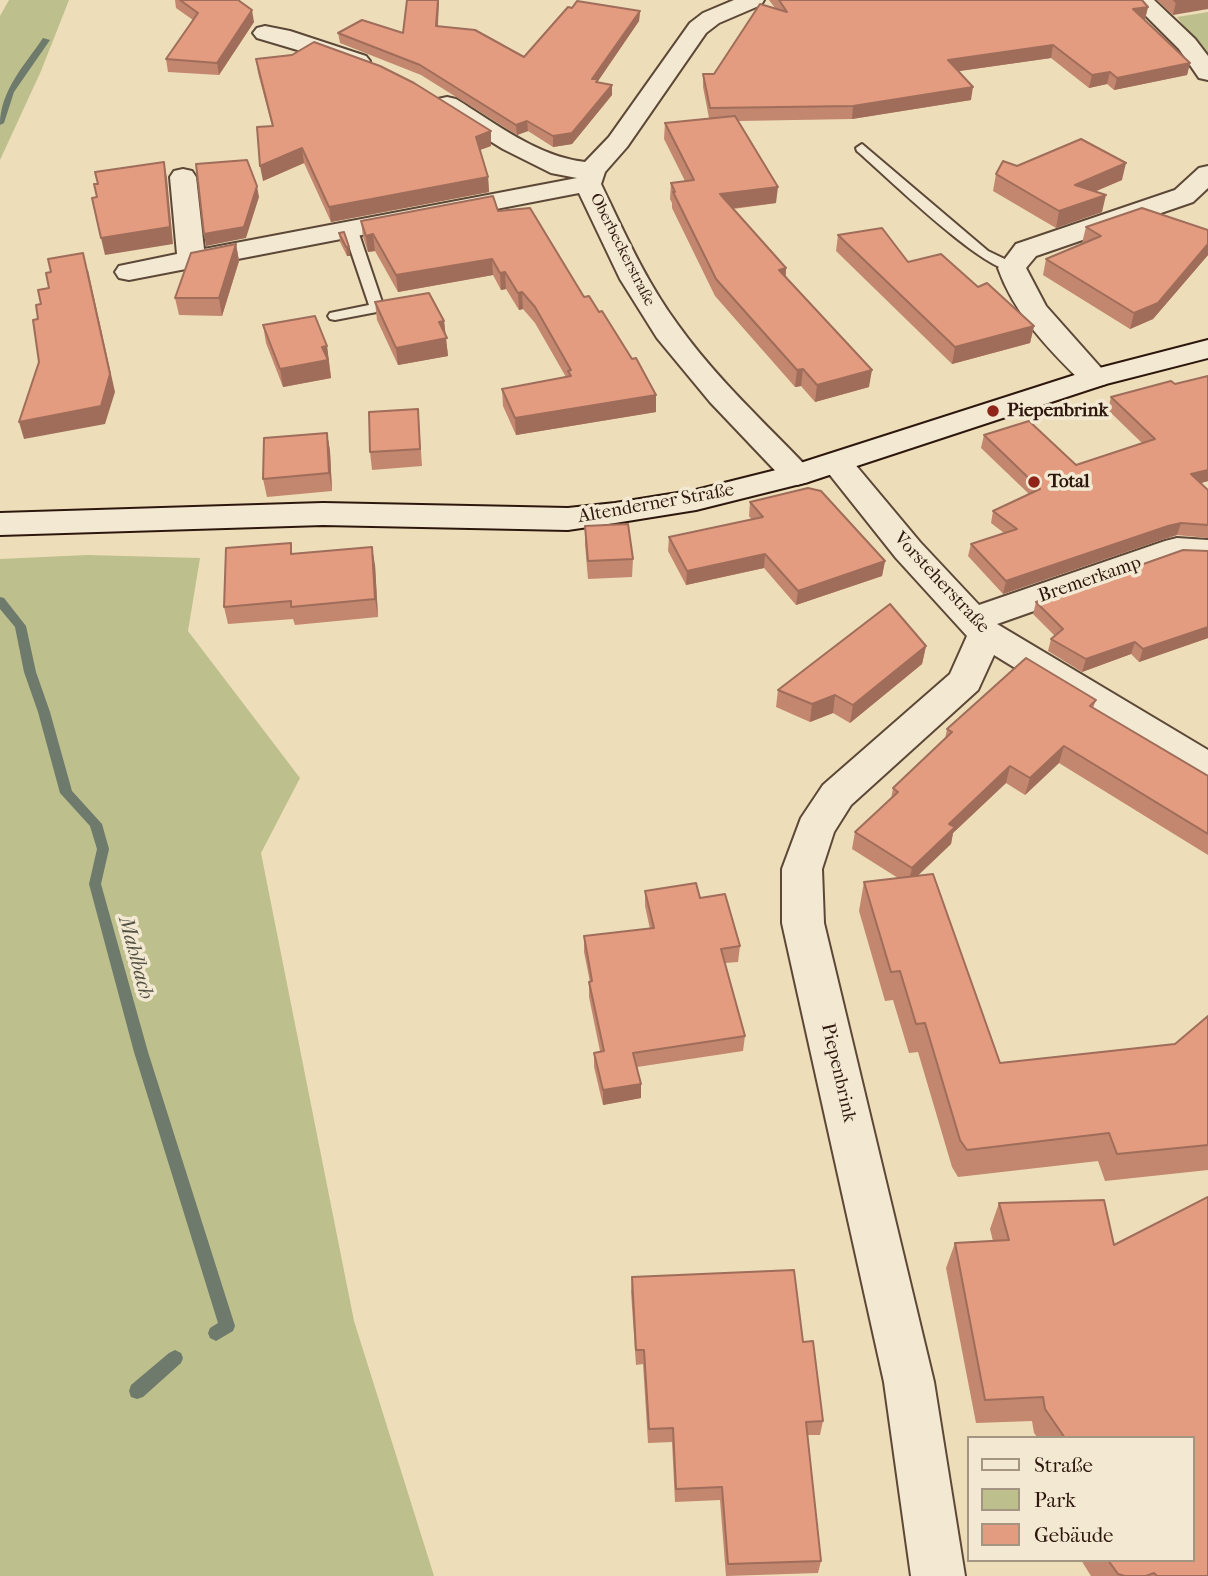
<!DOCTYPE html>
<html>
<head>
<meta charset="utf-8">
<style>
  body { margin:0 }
  #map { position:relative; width:1208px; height:1576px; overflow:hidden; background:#edddb9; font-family:"IM FELL French Canon",serif }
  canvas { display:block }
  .legend { position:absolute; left:967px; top:1436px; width:228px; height:126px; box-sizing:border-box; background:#f3e9d2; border:2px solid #a49583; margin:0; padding:9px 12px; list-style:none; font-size:21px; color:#2d170d }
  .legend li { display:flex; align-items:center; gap:14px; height:35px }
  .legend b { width:35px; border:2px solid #a49583 }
</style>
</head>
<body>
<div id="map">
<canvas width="1208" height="1576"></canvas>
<ul class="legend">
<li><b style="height:9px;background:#f3e9d2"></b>Straße</li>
<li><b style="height:19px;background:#bdbf8c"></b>Park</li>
<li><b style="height:19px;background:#e39c80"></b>Gebäude</li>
</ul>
</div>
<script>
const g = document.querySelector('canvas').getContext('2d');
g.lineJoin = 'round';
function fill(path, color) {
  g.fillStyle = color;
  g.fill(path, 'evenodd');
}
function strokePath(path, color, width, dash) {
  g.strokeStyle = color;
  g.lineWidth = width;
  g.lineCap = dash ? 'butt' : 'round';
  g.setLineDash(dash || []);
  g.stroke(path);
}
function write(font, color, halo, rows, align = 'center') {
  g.font = font + ' "IM FELL French Canon",serif';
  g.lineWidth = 7;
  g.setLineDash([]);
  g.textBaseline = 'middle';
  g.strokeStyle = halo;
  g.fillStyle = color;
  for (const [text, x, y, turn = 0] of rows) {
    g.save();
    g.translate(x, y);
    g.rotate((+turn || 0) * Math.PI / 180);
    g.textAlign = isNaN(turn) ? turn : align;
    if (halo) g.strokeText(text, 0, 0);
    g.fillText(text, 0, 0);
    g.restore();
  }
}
fill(new Path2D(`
  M9 0H69L41 71 0 160V16Z
  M1208 12V58L1177 17Z
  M87 555 200 558 188 631 300 778 261 853 354 1321 434 1576H0V559Z`), '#bdbf8c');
fill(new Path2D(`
  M43 38 50 40 14 92 4 123 0 125C0 91 24 66 43 38Z
  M0 597 4 598 26 626 36 672 50 712 72 791 102 824 109 849 101 884 148 1052 235 1326 233 1331 216 1341 210 1338 208 1333 210 1328 218 1323 134 1052 89 884 97 849 90 826 60 793 38 712 24 672 15 627 0 609Z
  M175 1350 181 1353 183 1358 181 1363 143 1397 137 1399 131 1397 129 1391 131 1385 169 1353Z`), '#6e7a6c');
const lane = new Path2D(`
  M862 144 988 251 1017 265V271C988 277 883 173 857 151L856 148Z
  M350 224 357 228 384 308 382 311 335 320 330 319 328 316 330 313 369 305 343 228Z`);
const street = new Path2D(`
  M734 0H764L761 5 719 23 706 33 627 147 605 172 601 184C624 232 646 282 678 325 716 378 764 422 808 468L813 475 808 482 797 485 786 482 710 402 657 338 620 279 579 193 129 280 119 278 115 272 119 266 177 254 170 177 174 171 183 169 192 171 196 177 204 249 577 178 551 173 503 149 438 109 435 104 438 99 447 97 456 99C495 123 538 157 585 162L609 137 690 23 703 13Z
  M1130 0H1154L1195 39 1208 56V80L1199 78 1179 49Z
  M265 26 290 31 366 56 370 61 366 66 358 68 257 38 253 33 257 28Z
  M1208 166V188L1193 202 1036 256 1026 268 1046 306 1110 378 1106 384 1095 387 1084 384C1050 351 1014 314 998 268L1016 244 1175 190 1199 168Z
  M837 453 848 456 920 542 979 605 1165 541 1177 538 1208 540V562L1179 560 997 624 1208 750V782L1195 778 994 655 978 690 851 805 834 832 822 869 824 923 934 1382 965 1576H911L884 1382 782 923V869L801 818 823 785 950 674 967 636 896 558 826 470 821 463 826 456Z`);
const secondary = new Path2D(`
  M1208 340V358L1106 384 808 482 696 510 615 523 568 530 323 525 0 535V513L323 503 568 508 615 503 696 490 788 467 1084 372Z`);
strokePath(lane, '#5d4838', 4);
strokePath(street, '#5d4838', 4);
strokePath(secondary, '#2d170d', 4);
fill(lane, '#f3e9d2');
fill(street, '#f3e9d2');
fill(secondary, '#f3e9d2');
fill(new Path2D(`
  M175 0H238L254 22 219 75 168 72 166 59 193 20 176 8Z
  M407 0H439L438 26 524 57 640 11 639 21 598 81V82L612 95 572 144 553 147 528 131 517 135 421 75 340 43 338 33H403Z
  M769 0H1142L1148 7 1145 19H1144L1190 63 1187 75 1114 90 1107 84 1089 88 1051 58 958 71 971 100 852 119 738 121 776 203 733 209 786 268V276L869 387 815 402 801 386 795 387 715 296 672 208V203L670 199 671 183 685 181 664 139 665 123 709 118 703 87V74H714L775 8Z
  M1157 0H1208L1173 15Z
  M256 59 491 131V146L480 150 488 177 489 192 331 222 304 163 263 181 272 126 258 73Z
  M1017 166 1122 180 1095 191 1102 212 1056 228 993 191 996 174Z
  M498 211 599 312 656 395V412L516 435 503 406 502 389 566 377 535 323 523 309 519 310 506 289 501 290 493 275 398 292 375 251 368 252 363 237 361 221Z
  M1086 227 1208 230V255L1153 319 1130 329 1043 275 1046 259 1082 243Z
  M339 233 349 247 350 256H347L340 242Z
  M838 235 908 262 978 287 1034 326 1030 343 952 364 836 251Z
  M236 244 239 261 222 316 179 315 175 298Z
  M375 302 444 321 448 356 398 365 377 320Z
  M263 325 327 346 331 378 283 387 266 343Z
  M1208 376V481L1201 483 1208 490V538L1177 535 1164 539 1003 594 968 556 971 544 1004 533 991 523 993 511 1029 494 981 448 984 435 1076 465 1142 443 1108 410 1111 397 1175 384Z
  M418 409 422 466 372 470 370 452Z
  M327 433 330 451 332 491 267 497 263 479Z
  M750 502 885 561 882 576 796 605 764 568 686 585 668 551 669 537 752 520 749 516Z
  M585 526 633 559 632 577 588 579 585 544Z
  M1208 551V638L1139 662 1131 654 1082 672 1048 651 1051 639 1055 636 1033 614 1036 602Z
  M292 554 375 565 378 617 295 625 293 619 228 624 224 607Z
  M926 646 922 664 850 723 833 713 810 722 776 707 778 690Z
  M1096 700 1093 708 1208 776V855L1059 763 1025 795 1006 783 953 833 951 844 917 876 1000 1063 1175 1044 1208 1016V1170L1105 1181 1098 1161 958 1177 952 1167 918 1052 909 1053 893 1000 885 1001 859 911 864 882 898 878 852 849 855 832 891 799 893 788 945 739 947 729Z
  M645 891 700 898 740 946 738 962 725 963 745 1036 743 1051 637 1067 641 1084V1098L603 1105 594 1067V1053L600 1051 589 997V982H590L584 952V936L650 929 645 906Z
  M1208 1197V1576H1091L1081 1560H1192V1438H1038L1034 1433 1032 1421 976 1423 946 1268 955 1243 993 1241 990 1229 999 1203 1104 1200 1114 1245Z
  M632 1277 803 1342 823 1421 820 1435H807L821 1561 818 1573 726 1576 720 1500 675 1502 672 1442 648 1443 643 1364 636 1365 631 1292Z`), '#c3866e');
fill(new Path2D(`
  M438 0H439L437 36 436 26Z
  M1189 0H1208V9L1173 15 1176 2Z
  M1148 7 1145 19 1130 22 1133 9Z
  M252 10 254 22 219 75 217 63Z
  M640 11 639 21 598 81V90L592 79Z
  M1053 45 1051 58 946 73 948 60Z
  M1190 63 1187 75 1114 90 1117 78Z
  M1110 72 1107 84 1089 88 1092 75Z
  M612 85V95L572 144 553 147V136Z
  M973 87 971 100 852 119 853 106Z
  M527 121 528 131 517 135 516 125Z
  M491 131V146L477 151 476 137Z
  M302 148 304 163 263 181 260 166Z
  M164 162 167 178 173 244 105 255 101 238Z
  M1126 163 1122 180 1071 202 1075 185Z
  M488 177 489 192 331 222 329 207Z
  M257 186 259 197 246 238 206 246 204 234Z
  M778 187 776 203 719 210 720 194Z
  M1106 195 1102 212 1056 228 1059 211Z
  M373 234 375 251 368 252 366 236Z
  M236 244 239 261 222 316 219 298Z
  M1208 244V255L1153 319 1130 329 1134 313Z
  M346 247H349L350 256H347Z
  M492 259 493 275 398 292 396 275Z
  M786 268 785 285 779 270Z
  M88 270 115 392 105 424 24 439 19 422Z
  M505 272 506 289 501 290 500 273Z
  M522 292 523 309 519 310 518 293Z
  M444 321 448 356 398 365 396 348 439 322Z
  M1034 326 1030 343 952 364 955 347Z
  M327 346 331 378 283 387 280 369 322 347Z
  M803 369 801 386 795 387 797 370Z
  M872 370 869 387 815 402 817 385Z
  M656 395V412L516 435 515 418Z
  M327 433 330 451 332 491 329 473Z
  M1208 470V481L1187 487 1191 474Z
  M1181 523 1177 535 1164 539 1003 594 1006 581 1168 526Z
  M372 547 375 565 378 617 375 599Z
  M765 554 764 568 686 585 687 571Z
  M885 561 882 576 796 605 798 591Z
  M1208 627V638L1139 662 1143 649Z
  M1135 642 1131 654 1082 672 1086 659Z
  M926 646 922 664 850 723 853 705Z
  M835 695 833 713 810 722 812 704Z
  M1064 746 1059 763 1025 795 1030 778Z
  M1010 766 1006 783 953 833 951 844 908 885 912 868 949 824Z
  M641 1084V1098L603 1105V1090Z`), '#9f6d5a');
const building = new Path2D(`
  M180 0H238L252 10 217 63 166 59 198 13Z
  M407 0H438L436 26 475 30 524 57 568 7 572 8 577 1 640 11 592 79H598L596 82 612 85 572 133 553 136 527 121 516 125 420 65 338 33 362 20 403 33Z
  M779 0H1142L1148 7 1133 9 1190 63 1117 78 1110 72 1092 75 1053 45 948 60 973 87 853 106 710 108 703 74H714L760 4 787 12Z
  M1174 0H1189L1176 2Z
  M314 42 380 66 414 83 491 131 476 137 488 177 329 207 302 148 260 166 257 127 273 126 256 59 292 55Z
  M735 116 778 187 720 194 786 268 779 270 872 370 817 385 803 369 797 370 716 279 673 192H675L671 183 694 180 665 123Z
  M1081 139 1126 163 1075 185 1106 195 1059 211 996 174 1003 161 1017 166Z
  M247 160 257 186 244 227 204 234 196 164Z
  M164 162 170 227 101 238 92 198 97 197 94 184H98L95 172Z
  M493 196 498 211 530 208 584 297 589 296 599 312 602 311 632 359 636 358 656 395 515 418 502 389 571 376 568 371 571 370 535 307 522 292 518 293 505 272 500 273 492 259 396 275 373 234 366 236 361 221Z
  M1142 208 1208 230V244L1158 303 1134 313 1046 259 1101 236 1086 227Z
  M882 228 908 262 941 254 978 287 987 283 1034 326 955 347 838 235Z
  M344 232 349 247H346L339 233Z
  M236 244 219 298H175L191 253Z
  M83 253 110 374 101 406 19 422 39 362 33 320 38 319 36 305 41 304 38 290 49 288 46 273 51 272 48 259Z
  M429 293 444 321 439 322 447 338 396 348 375 302Z
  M315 316 327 346 322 347 328 360 280 369 263 325Z
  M1208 376V470L1191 474 1208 490V525L1181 523 1168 526 1006 581 971 544 1017 529 993 511 1040 489 984 435 1029 421 1076 465 1155 439 1111 397 1171 381 1175 384Z
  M418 409 420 449 370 452 369 412Z
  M327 433 329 473 263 479 264 438Z
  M808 488 821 491 885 561 798 591 765 554 687 571 669 537 763 517 750 502Z
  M628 524 633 559 588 561 585 526Z
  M291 543V554L372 547 375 599 291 607V601L224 607 226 548Z
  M1183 550 1208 551V627L1143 649 1135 642 1086 659 1051 639 1063 629 1036 602Z
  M890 604 926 646 853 705 835 695 812 704 778 690Z
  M1026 658 1096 700 1090 706 1208 776V834L1064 746 1030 778 1010 766 949 824 955 827 912 868 855 832 898 792 893 788 952 732 947 729Z
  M933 874 1000 1063 1175 1044 1208 1016V1145L1117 1154 1109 1133 967 1150 960 1140 925 1023 916 1024 900 971 891 972 864 882Z
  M696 883 700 898 725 894 740 946 721 949 745 1036 633 1053 641 1084 603 1090 594 1053 604 1051 589 982 592 981 584 936 654 928 645 891Z
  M1208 1197V1576H1157L1154 1573 1146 1576H1125L1118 1574 1108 1560H1192V1438H1065L1045 1409 1043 1397 985 1400 955 1243 1009 1240 999 1203 1104 1200 1114 1245Z
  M794 1270 803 1342 813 1341 823 1421 806 1422 821 1561 728 1564 722 1487 676 1489 673 1428 649 1429 644 1350H636L632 1277Z`);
fill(building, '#e39c80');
strokePath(building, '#9f6d5a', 2);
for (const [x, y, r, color] of [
  [993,411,7,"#8f2418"],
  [1034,482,7,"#8f2418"]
]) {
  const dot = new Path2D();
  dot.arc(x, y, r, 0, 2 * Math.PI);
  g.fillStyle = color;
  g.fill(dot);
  strokePath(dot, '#f3e9d2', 2.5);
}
write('16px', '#2d170d', '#f3e9d2', [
  ["Oberbeckerstraße",622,250,63]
]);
write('bold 19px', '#2d170d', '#f3e9d2', [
  ["Piepenbrink",1007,411],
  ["Total",1048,482]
], 'left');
write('19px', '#2d170d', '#f3e9d2', [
  ["Altenderner Straße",656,504,-10],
  ["Bremerkamp",1090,580,-19],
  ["Vorsteherstraße",941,583,47],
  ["Piepenbrink",838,1073,77]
]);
write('italic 21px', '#535144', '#f3e9d2', [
  ["Mahlbach",135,958,75]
]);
</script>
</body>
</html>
